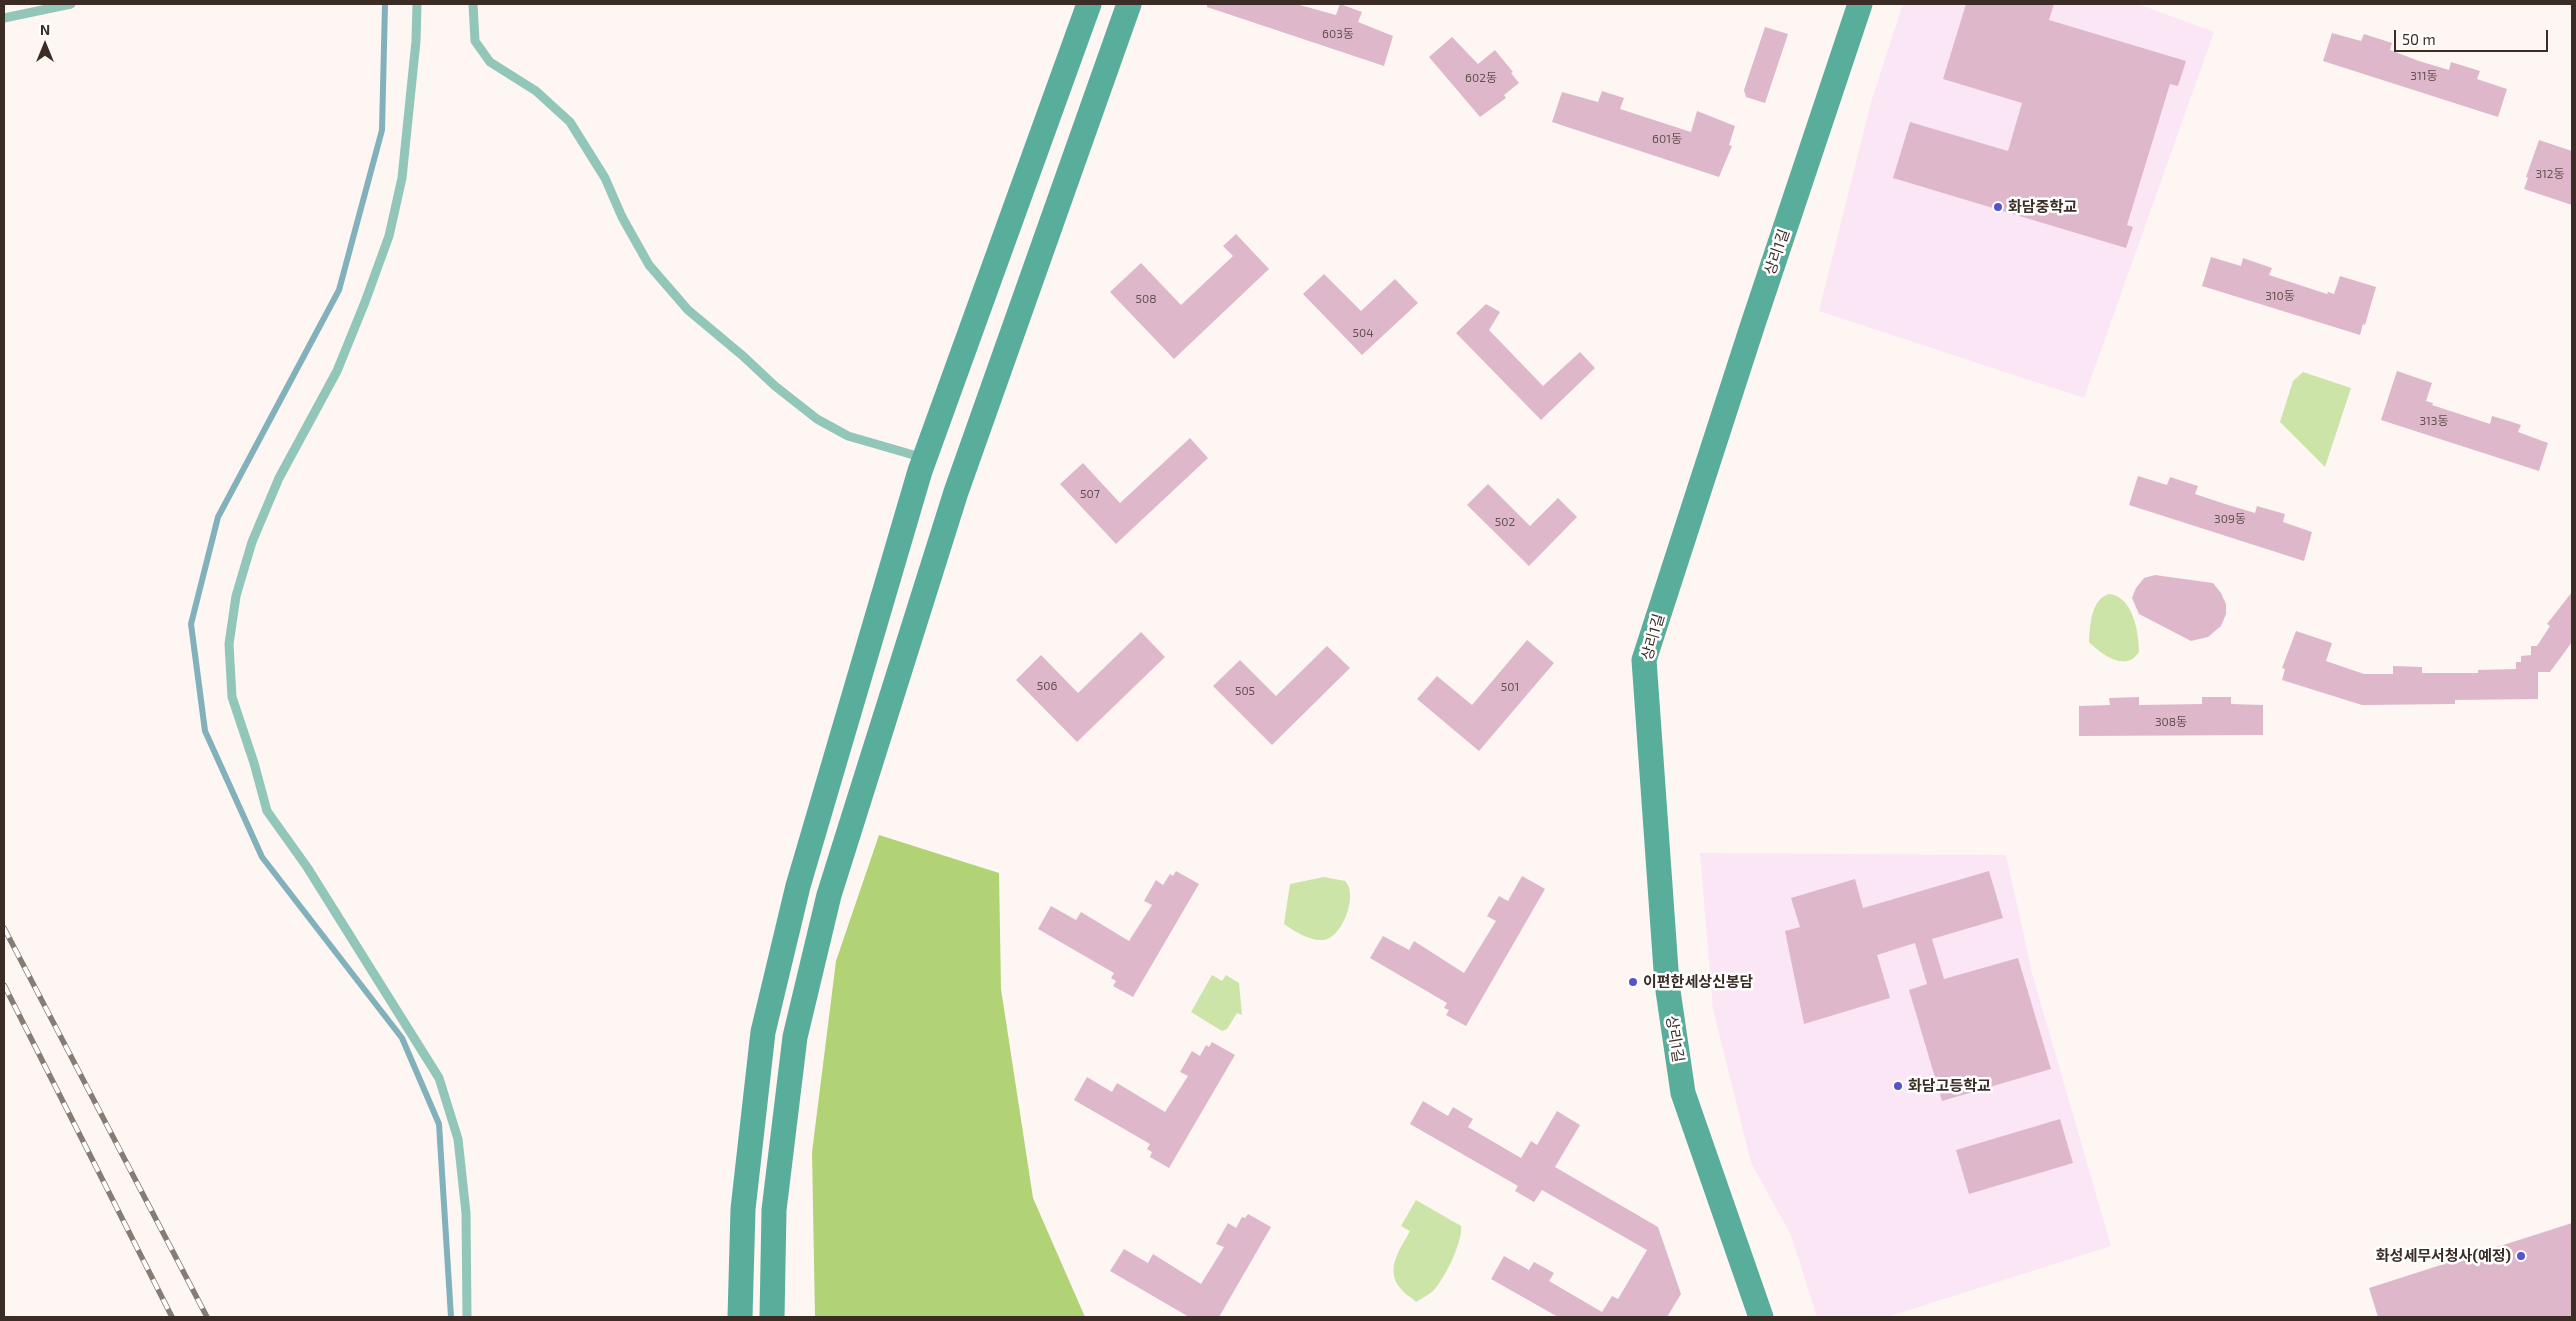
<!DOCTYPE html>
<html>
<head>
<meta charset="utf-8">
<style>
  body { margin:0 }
  #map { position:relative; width:2576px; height:1321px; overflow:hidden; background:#fdf6f2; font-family:"Exo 2",sans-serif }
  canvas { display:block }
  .frame { position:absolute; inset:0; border:5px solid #3b2d26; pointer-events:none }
  .north { position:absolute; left:20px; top:20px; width:50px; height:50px; -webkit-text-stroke:4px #fff; paint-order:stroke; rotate:0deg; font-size:14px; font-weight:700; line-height:20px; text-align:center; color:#3b2d26 }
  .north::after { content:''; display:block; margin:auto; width:18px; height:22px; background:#3b2d26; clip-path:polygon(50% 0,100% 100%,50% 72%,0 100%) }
  .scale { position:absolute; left:2394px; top:30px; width:154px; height:22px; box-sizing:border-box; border:2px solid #3b2d26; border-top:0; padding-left:6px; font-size:15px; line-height:18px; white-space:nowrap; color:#3b2d26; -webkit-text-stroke:4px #fff; paint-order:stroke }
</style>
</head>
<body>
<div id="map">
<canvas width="2576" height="1321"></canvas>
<div class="frame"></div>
<div class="north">N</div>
<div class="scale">50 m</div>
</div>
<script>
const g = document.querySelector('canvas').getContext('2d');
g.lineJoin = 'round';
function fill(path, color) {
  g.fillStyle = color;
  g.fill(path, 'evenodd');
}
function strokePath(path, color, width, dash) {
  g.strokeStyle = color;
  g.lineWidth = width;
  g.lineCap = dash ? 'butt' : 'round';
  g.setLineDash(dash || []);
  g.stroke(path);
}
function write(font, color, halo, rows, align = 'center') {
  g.font = font + ' "Exo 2","Noto Sans KR",sans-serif';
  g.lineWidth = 5;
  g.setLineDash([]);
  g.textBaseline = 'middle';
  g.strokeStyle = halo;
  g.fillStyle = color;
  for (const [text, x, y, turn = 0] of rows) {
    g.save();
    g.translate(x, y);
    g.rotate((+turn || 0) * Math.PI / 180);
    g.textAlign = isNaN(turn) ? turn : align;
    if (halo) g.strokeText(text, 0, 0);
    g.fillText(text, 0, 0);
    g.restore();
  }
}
fill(new Path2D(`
  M1903 4H2138L2214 32 2084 398 1819 311 1871 102Z
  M1700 853 2006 855 2032 973 2111 1246 1887 1317H1817L1791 1235 1751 1163 1713 1009Z`), '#fbe6f6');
fill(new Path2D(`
  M2303 372 2351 388 2325 467 2280 422 2293 381Z
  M2109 594C2133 596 2139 633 2139 652 2126 673 2101 654 2089 642 2090 625 2091 599 2109 594Z
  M1324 877 1345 881C1359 894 1342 939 1323 940 1309 941 1294 931 1284 924L1290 884Z
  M1212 975 1222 981 1226 975 1239 983 1242 1015 1237 1013 1227 1029 1222 1031 1191 1012Z
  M1416 1200 1461 1226C1463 1242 1444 1280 1433 1291 1428 1295 1421 1299 1416 1302 1412 1297 1405 1295 1401 1289 1384 1270 1400 1249 1410 1231L1401 1226Z`), '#cde4a8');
fill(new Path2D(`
  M879 835 999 873 1001 989 1033 1198 1085 1317H815L812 1152 836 961Z`), '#b2d375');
strokePath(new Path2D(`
  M385 4 382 130 339 290 218 517 191 624 205 731 262 857 402 1038 439 1124 451 1317`), '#82b1bc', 6);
fill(new Path2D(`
  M1207 4H1296L1336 15 1340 4 1362 12 1358 22 1393 36 1384 66 1207 7Z
  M1966 4H2054L2049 20 2186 61 2178 86 2170 84 2127 225 2133 227 2126 248 1893 178 1910 122 2008 151 2022 103 1943 79Z
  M1765 27 1788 34 1765 103 1746 97 1744 90Z
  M2332 33 2361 41 2364 34 2392 43 2390 50 2419 61 2449 70 2451 62 2480 71 2477 79 2507 89 2498 117 2323 61Z
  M1452 37 1478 64 1495 50 1513 72 1511 73 1519 83 1504 95 1506 98 1480 117 1429 57Z
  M1602 91 1624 98 1620 109 1691 132 1697 111 1735 126 1729 145 1732 146 1719 177 1552 122 1562 92 1598 102Z
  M2539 140 2572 151V205L2524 189 2528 178 2526 177Z
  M1236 234 1269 269 1174 359 1110 292 1141 263 1181 305 1233 256 1223 246Z
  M2211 257 2241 266 2243 258 2272 268 2269 275 2327 294 2328 292 2334 294 2340 276 2376 287 2365 325 2363 324 2360 335 2202 286Z
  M1324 274 1361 311 1395 279 1418 303 1362 355 1303 294Z
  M1486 304 1500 312 1489 330 1543 386 1580 352 1595 368 1541 420 1456 333Z
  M2397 371 2432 383 2426 401 2433 403 2432 405 2490 424 2492 416 2509 421 2521 425 2518 432 2548 443 2539 471 2381 420Z
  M1190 438 1208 458 1116 544 1060 484 1083 463 1120 503Z
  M2138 476 2167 485 2170 477 2198 486 2195 494 2225 504 2255 513 2257 506 2285 514 2283 522 2312 532 2304 561 2129 505Z
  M1488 484 1530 526 1558 498 1577 517 1529 566 1467 505Z
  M2155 575 2213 583 2221 593 2226 604V614L2221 626 2208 637 2191 641 2139 614 2132 598 2136 588 2144 578Z
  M2572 592V642L2550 672H2538V699L2455 700V704L2362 705 2282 680 2285 669 2282 668 2296 631 2332 643 2326 661 2364 674H2393V666L2422 667V673H2478V670L2516 669V662H2521V656L2531 655V646H2537L2550 626 2547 624Z
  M1141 632 1165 657 1077 742 1016 680 1041 655 1078 693Z
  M1527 640 1554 663 1479 751 1417 699 1437 676 1472 705Z
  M1327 646 1350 668 1272 745 1213 686 1240 660 1276 696Z
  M2139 697V705L2202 704V697H2231V704L2263 705V735L2079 736V706L2110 705 2109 698Z
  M1176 871 1199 884 1133 997 1113 986 1116 981 1111 978 1114 973 1038 929 1051 906 1076 920 1081 912 1129 941 1152 905 1144 901 1156 880 1163 885 1170 874 1173 876Z
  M1989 871 2003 918 1932 939 1944 979 2018 958 2051 1069 1942 1101 1909 990 1927 984 1915 943 1877 955 1890 998 1804 1024 1785 931 1800 927 1791 898 1855 879 1863 908Z
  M1522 876 1545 889 1466 1026 1446 1015 1449 1010 1444 1008 1447 1003 1370 958 1383 936 1409 950 1414 941 1464 973 1496 921 1487 916 1499 896 1508 901Z
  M1212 1042 1235 1055 1169 1168 1150 1157 1152 1152 1147 1149 1150 1144 1074 1100 1087 1077 1112 1092 1117 1083 1165 1112 1188 1076 1180 1072 1192 1051 1200 1056 1206 1045 1209 1047Z
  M1423 1101 1448 1116 1453 1107 1473 1119 1468 1127 1521 1158 1531 1141 1537 1145 1557 1111 1580 1125 1555 1167 1658 1227 1681 1294 1667 1317H1558L1491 1279 1504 1256 1529 1270 1534 1262 1554 1273 1549 1281 1602 1312 1612 1296 1618 1299 1647 1250 1542 1190 1534 1202 1515 1191 1518 1186 1410 1124Z
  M2060 1119 2073 1163 1969 1194 1956 1150Z
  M1248 1214 1271 1227 1219 1317H1189L1110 1271 1124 1249 1148 1263 1153 1254 1201 1284 1224 1247 1216 1244 1228 1223 1236 1228 1242 1217 1245 1218Z
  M2572 1223V1317H2378L2369 1288Z`), '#deb8ca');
strokePath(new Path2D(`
  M417 4 416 41 402 178 389 236 365 302 337 371 279 478 252 542 236 596 229 644 232 697 254 763 267 811 307 867 439 1078 458 1139 466 1213 467 1317
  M473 4 475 41 490 62 536 91 570 122 605 178 622 217 649 265 688 310 743 356 775 386 817 419 848 436 924 458
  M4 18 71 4`), '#92c6b9', 9);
strokePath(new Path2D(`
  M740 1317 743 1209 763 1032 798 886 920 471 1089 4
  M772 1317 774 1210 795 1037 829 895 956 492 1129 4
  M1761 1317 1683 1093 1667 984 1644 660 1753 324 1860 4`), '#59ad9b', 25);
const rail = new Path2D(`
  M4 928 207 1317
  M4 985 172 1317`);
strokePath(rail, '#867b75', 5.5);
strokePath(rail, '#fff', 4, [11]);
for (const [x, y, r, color] of [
  [1998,207,5,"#5554cb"],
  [1633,982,5,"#5554cb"],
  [1898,1086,5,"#5554cb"],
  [2521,1256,5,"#5554cb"]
]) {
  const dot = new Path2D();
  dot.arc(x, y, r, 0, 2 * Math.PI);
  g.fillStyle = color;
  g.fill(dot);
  strokePath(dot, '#fff', 2);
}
write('12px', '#64504f', null, [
  ["603동",1338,34],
  ["311동",2424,76],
  ["602동",1481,78],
  ["601동",1667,139],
  ["312동",2550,174],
  ["310동",2280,296],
  ["508",1146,299],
  ["504",1363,333],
  ["313동",2434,421],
  ["507",1090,494],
  ["309동",2230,519],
  ["502",1505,522],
  ["506",1047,686],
  ["501",1510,687],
  ["505",1245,691],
  ["308동",2171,722]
]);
write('bold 15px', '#3b2d26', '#fff', [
  ["화담중학교",2008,207],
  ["이편한세상신봉담",1643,982],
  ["화담고등학교",1908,1086],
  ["화성세무서청사(예정)",2511,1256,"right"]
], 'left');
write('15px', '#3b2d26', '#fff', [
  ["상리1길",1777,252,-71],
  ["상리1길",1653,637,-74],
  ["상리1길",1675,1039,81]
]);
</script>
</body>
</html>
